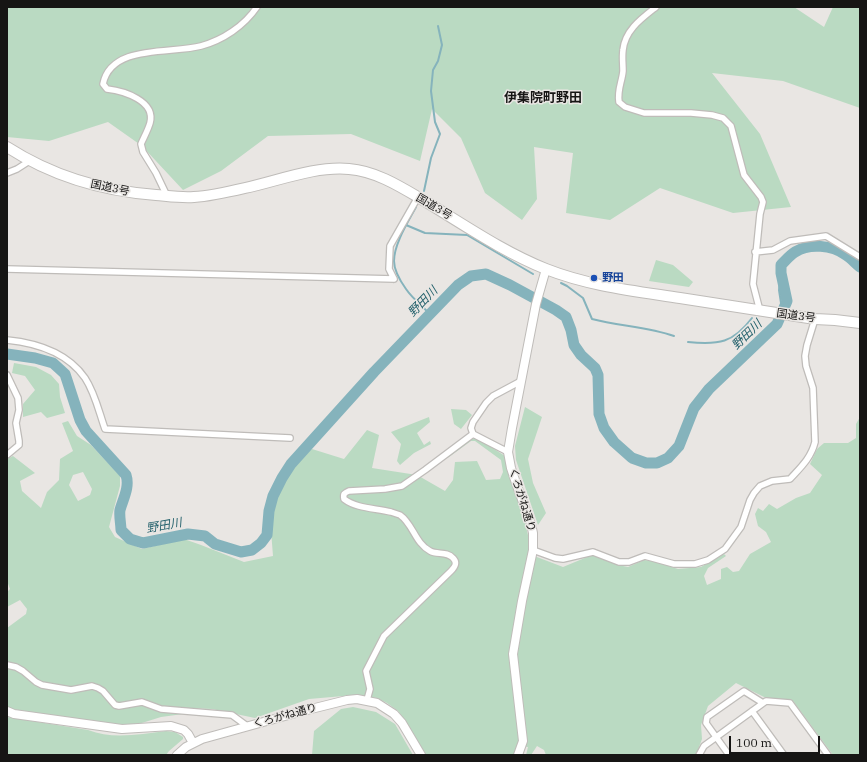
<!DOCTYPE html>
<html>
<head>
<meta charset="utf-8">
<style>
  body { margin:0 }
  #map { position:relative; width:867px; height:762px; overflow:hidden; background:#e9e6e3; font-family:"IBM Plex Serif",serif }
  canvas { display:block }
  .frame { position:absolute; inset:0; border:8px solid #161514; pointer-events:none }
  .scale { position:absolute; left:729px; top:736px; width:91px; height:18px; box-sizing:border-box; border:2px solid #161514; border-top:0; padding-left:5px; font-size:12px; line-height:14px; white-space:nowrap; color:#161514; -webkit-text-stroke:3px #e9e6e3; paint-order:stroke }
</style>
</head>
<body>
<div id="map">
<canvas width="867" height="762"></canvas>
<div class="frame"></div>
<div class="scale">100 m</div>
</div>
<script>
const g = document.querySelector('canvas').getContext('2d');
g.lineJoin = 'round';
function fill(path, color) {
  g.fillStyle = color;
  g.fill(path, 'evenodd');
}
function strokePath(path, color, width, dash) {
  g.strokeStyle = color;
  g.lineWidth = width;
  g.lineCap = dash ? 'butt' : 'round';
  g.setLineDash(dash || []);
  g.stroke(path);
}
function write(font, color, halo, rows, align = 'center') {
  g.font = font + ' "IBM Plex Serif","Noto Sans JP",serif';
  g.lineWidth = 3;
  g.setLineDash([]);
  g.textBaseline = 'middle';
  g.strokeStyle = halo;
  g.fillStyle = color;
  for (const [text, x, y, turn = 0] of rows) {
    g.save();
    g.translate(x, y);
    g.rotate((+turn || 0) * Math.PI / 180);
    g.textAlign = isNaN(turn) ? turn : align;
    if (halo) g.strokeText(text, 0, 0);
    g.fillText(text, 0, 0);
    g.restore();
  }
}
fill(new Path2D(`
  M7 7H794L824 27 833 7H860V108L783 81 712 73 760 134 791 207 733 213 660 188 610 220 566 213 573 153 534 147 537 199 522 220 485 193 461 138 432 109 420 161 351 134 268 136 221 171 183 190 142 146 108 122 49 141 7 137Z
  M656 260 673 265 693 282 689 287 649 281Z
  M14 363 36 367 51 375 59 384 60 397 65 413 47 418 41 412 23 417V404L35 390 25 376 12 373Z
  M525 407 542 417 528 459 533 483 546 513 538 525 516 460 515 446Z
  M451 409 466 410 472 415 461 429 454 424Z
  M429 417 430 422 417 433 424 445 430 441 431 444 414 453 400 465 397 461 401 444 391 432Z
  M860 417V755H833L793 701 766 698 736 683 708 706 701 725 702 739 696 755H546L544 750 537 746 531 755H526L528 747 517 746 514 755H425L408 725 398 711 387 703 377 698 355 695 309 699 255 718 212 709 189 708 183 714 161 717 129 727 12 709 7 707V628L26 614 27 609 20 600 7 607V592L10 589 7 581V459L13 456 35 473 20 481 22 491 41 508 47 492 59 480 60 459 73 451 62 423 68 421 77 436 91 445 120 476V486L109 527 115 537 142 549 184 539 201 545 244 562 273 556 270 518 272 490 292 465 312 449 344 459 367 430 379 435 372 468 417 475 445 491 453 480 455 462 477 461 486 480 500 479 503 472 501 460 475 441H471L449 457 442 460 468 439 477 438 505 456 515 493 523 514 528 535 529 554 563 567 592 555 618 565 628 567 644 560 653 561 678 569 701 567 724 554 726 556 708 568 704 576 707 585 721 579V569L727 567 733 572 739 571 750 554 771 542 766 532 758 526 755 514 758 508 763 511 769 504 777 509 796 498 810 493 822 475 810 464 817 449 824 443H848L856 438V424ZM83 472 92 489 90 495 78 501 69 485 73 475Z
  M353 707 376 712 395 724 413 755H312L314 731 341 709Z
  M7 717 88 730C113 740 140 734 166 731L175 732 183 737V739L169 751 166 755H7Z`), '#badac2');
strokePath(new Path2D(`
  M424 191 431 158 440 134 435 122 431 91 433 70 438 61 442 45 438 26
  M416 207C408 222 394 244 394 261 394 270 401 282 406 289 412 298 422 306 430 314
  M406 225 425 233 467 235 533 274
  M561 283 567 286 583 298 592 319C619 326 648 327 674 336
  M781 303 779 290 781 273
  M688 342C719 345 733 343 752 318`), '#85b3bc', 2);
strokePath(new Path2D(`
  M7 354 35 358 53 363 65 374 80 420 86 431 126 475C130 487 123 499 120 510 119 516 121 524 121 530L130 539 143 543 188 534 205 536 215 544 241 552 252 550 261 543 267 535 269 511 273 496 282 478 291 464 374 372 458 285 471 276 486 274 510 285 556 310 566 317 571 330 574 345 581 355 595 368 598 375 599 414 604 428 614 442 632 458 646 463H657L668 458 679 446 694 408 709 389 777 324 787 301 781 273V265C785 261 790 255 795 252 809 243 832 245 846 255 851 258 855 263 860 267`), '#85b3bc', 11);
const street = new Path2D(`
  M656 7C642 18 625 30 623 50 622 57 623 64 623 71 622 82 617 90 619 102L625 107 644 113H691L712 115 723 118 731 126 744 175 761 197 763 202 760 214 753 284 760 311
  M7 173 17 169 31 160
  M167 196 156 173 143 152 141 144C144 137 148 130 150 123 156 101 124 91 107 89L103 84C111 44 171 54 201 46 223 40 244 26 257 7
  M755 252 773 250 790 241 826 236 860 257
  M7 269 394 279
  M394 279 389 269 390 246 418 197
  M7 340C37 343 67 352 85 378 95 393 99 412 105 429L290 438
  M7 375 18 398 19 410 16 423 19 441V445L7 455
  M473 434 471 428 473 422 486 403 493 396 521 381
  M473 434 508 452
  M533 550 555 558 563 559 593 552 619 562H629L645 556 674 564H695L708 560 725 549 741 527 750 500 754 493 760 486 772 481 790 479C801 467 811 458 815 442L813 388 806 366 805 356 807 345 815 319
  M7 665 16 667 23 671 36 682 42 685 71 690 92 686 98 688 103 691 115 705 119 706 142 702 161 709 232 715 247 726
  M367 700 370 689 366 671 384 636 451 571C455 567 458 563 453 558 447 551 437 555 430 551 415 543 413 524 400 515 397 514 394 513 391 512 376 508 357 509 344 499 343 494 344 493 349 491L385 489 402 486 425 470 473 434
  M752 711 784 755
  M699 755 704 746 766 701 790 703 828 755
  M729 755 706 723 707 717 744 691 763 703`);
const secondary = new Path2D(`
  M7 711 14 714 122 729 171 726 184 730 188 734 193 743
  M177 755 186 747 202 739 303 711 347 700 357 699 377 703 394 714 402 723 421 755
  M518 755 523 741 513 654 522 601 533 550V533L531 524 516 483 511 468 508 452 512 428 536 304 546 269`);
const highway = new Path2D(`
  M7 147C52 176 103 191 156 195 168 196 181 198 194 197 211 196 228 192 245 188 278 181 314 166 349 169 376 171 401 187 423 200 463 224 503 252 546 269 589 286 635 291 680 298 725 305 770 312 815 319L835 320 860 323`);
strokePath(street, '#bfbcb9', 8);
strokePath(secondary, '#bfbcb9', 10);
strokePath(highway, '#bfbcb9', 12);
strokePath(street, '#fff', 5.5);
strokePath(secondary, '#fff', 8);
strokePath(highway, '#fff', 10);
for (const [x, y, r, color] of [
  [594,278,4,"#1a4fb4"]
]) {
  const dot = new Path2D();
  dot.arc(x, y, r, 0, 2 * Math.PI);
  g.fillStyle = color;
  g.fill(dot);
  strokePath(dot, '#e9e6e3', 1.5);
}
write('11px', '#161514', '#e9e6e3', [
  ["国道3号",110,188,12],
  ["国道3号",434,207,30],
  ["国道3号",796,316,8],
  ["くろがね通り",522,500,73],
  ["くろがね通り",285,716,-15]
]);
write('bold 11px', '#164399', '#e9e6e3', [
  ["野田",602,278]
], 'left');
write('italic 12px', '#22606b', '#e9e6e3', [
  ["野田川",423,302,-46],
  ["野田川",747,335,-44],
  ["野田川",164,526,-10]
]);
write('bold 13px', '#161514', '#e9e6e3', [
  ["伊集院町野田",543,98]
]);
</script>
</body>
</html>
